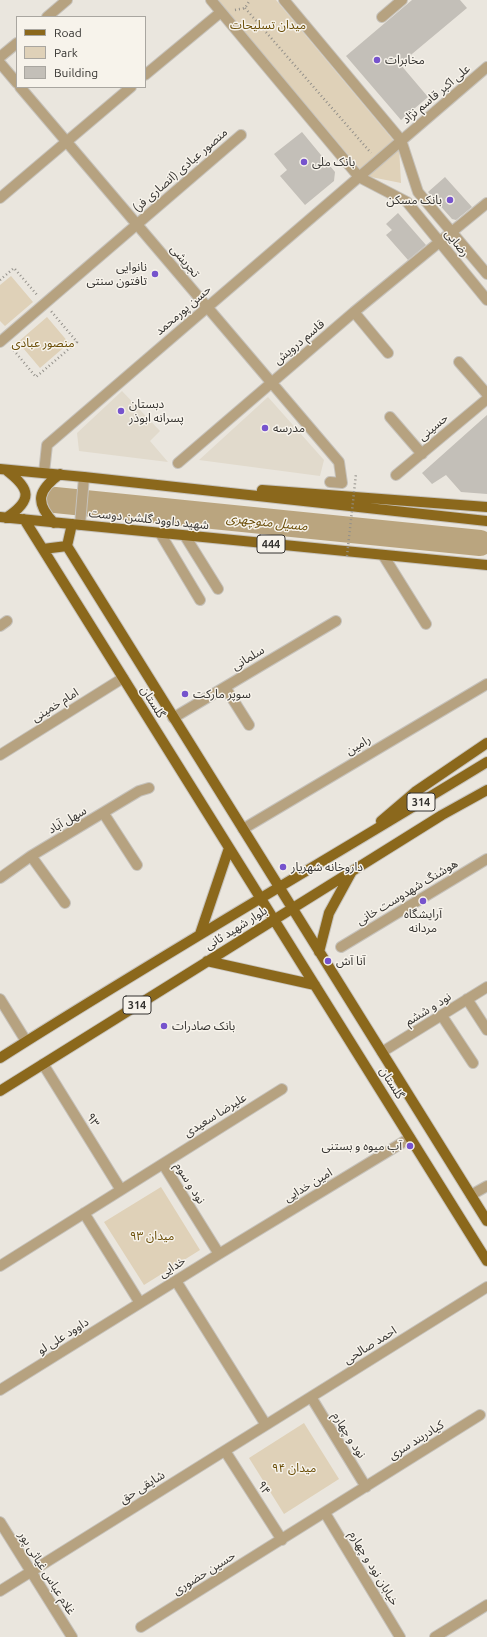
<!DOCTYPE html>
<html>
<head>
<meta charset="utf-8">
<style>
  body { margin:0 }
  #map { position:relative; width:487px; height:1637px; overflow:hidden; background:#eae6de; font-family:Ubuntu,sans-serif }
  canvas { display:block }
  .legend { position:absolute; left:16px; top:16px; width:130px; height:72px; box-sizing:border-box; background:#f7f3eb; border:1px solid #a9a6a0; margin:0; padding:5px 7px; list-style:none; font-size:12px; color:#353330 }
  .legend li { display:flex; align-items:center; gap:8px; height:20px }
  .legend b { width:20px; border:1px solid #a9a6a0 }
</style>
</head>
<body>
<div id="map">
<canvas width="487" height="1637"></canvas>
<ul class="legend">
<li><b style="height:5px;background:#8b681c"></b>Road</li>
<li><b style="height:11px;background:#dfd1b8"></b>Park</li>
<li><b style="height:11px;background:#c3bfb8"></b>Building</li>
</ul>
</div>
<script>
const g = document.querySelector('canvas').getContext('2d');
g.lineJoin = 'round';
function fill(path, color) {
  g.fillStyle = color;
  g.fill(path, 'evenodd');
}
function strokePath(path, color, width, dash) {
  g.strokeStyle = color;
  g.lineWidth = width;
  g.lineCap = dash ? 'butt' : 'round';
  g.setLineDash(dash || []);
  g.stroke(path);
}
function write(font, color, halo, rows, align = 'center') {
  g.font = font + ' Ubuntu,"Noto Sans Arabic",sans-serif';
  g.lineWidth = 3;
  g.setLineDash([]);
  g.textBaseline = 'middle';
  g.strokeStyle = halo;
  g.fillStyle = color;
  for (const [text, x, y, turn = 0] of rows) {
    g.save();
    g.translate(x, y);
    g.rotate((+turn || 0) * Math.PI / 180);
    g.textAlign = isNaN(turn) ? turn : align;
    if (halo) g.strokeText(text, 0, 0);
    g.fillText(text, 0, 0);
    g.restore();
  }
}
fill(new Path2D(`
  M122 391 160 431 150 441 168 462 79 451 77 433Z
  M268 397 324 460 320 476 199 460Z`), '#e1dacc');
fill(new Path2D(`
  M217 0H276L399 147 401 183 366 176Z
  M11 276 33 302 5 326 0 321V285Z
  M47 317 69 343 40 368 18 342Z
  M161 1187 200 1250 144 1285 104 1222Z
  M304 1423 339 1479 284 1514 249 1458Z`), '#dfd1b8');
strokePath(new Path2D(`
  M55 500 480 543`), '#baa57f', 26);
fill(new Path2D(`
  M412 0H460L467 8 400 64 428 97 401 120 346 56Z
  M302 132 335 172 334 181 305 205 280 176 287 170 274 154Z
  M445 177 472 207 456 220 452 219 428 192Z
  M398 213 426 245 408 260 386 235 392 230 386 224Z
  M487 415V494L461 492 446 475 432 484 422 473Z`), '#c3bfb8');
const minor = new Path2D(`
  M211 0 359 177 407 202 487 300
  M284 0 401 140 418 192 487 274
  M47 17 67 0
  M382 17 402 0
  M0 57 17 43
  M0 63 17 83
  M145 75 221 12
  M20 87 339 462 342 483 330 482
  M0 198 131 87
  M354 312 388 353
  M0 342 241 135
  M459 362 487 394
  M390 417 422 454
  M178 463 354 312 487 203
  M44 473 47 445 487 67
  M396 475 487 399
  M80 525 84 477
  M160 533 200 600
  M185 536 218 589
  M383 555 426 624
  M0 626 7 621
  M225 687 249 725
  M173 718 336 621
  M0 755 123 678
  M104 814 137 865
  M243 829 487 684
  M31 856 65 903
  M0 878 31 856 139 791 149 788
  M341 947 487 859
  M0 999 26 1041
  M467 999 487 1030
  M442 1016 473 1063
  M382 1052 487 987
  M43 1064 121 1190
  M163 1164 219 1254
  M471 1195 487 1186
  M84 1213 140 1303
  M0 1266 282 1089
  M176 1281 266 1425
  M0 1390 219 1254 410 1138
  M311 1397 366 1487
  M225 1451 282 1540
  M325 1513 400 1637
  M0 1522 72 1637
  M0 1591 487 1287
  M141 1627 480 1415
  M435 1637 487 1605`);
const major = new Path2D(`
  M0 469 84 477 487 521
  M262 490 487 507
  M0 517 487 565
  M6 518C33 500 31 489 6 470
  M24 519 487 1261
  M54 523C34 502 38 490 60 474
  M72 524 67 546 487 1221
  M43 549 67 546
  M381 821 415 792 487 743
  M200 934 229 848
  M319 952 329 913 352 871
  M207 961 315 985
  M0 1058C160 956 325 861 487 762
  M0 1091 442 815 487 790`);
strokePath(minor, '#c6c2bb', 12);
strokePath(major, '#c6c2bb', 12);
strokePath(new Path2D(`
  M245 8 371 153
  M235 10 245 8 250 0
  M0 280 14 268 38 296
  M11 347 36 377 77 342 51 311`), '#93908a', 2.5, [1, 3]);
strokePath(minor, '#b6a280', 10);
strokePath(major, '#8b681c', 10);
strokePath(new Path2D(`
  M347 556 356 474`), '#93908a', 2.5, [1, 3]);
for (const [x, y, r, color] of [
  [377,60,4,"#7653cd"],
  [304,162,4,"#7653cd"],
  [450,200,4,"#7653cd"],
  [155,274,4,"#7653cd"],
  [121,411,4,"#7653cd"],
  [265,428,4,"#7653cd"],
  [185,694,4,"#7653cd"],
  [283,867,4,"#7653cd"],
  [423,901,4,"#7653cd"],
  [328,961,4,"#7653cd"],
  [164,1026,4,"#7653cd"],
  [410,1146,4,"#7653cd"]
]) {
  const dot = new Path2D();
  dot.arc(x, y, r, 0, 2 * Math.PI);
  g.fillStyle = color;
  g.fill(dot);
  strokePath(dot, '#f7f3eb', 1.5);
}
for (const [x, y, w] of [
  [271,544,28],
  [421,802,28],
  [137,1005,28]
]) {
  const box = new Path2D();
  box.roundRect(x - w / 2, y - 9, w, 18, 3);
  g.fillStyle = '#f7f3eb';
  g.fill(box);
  strokePath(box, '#353330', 1);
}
write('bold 11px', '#353330', null, [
  ["444",271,544],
  ["314",421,802],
  ["314",137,1005]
]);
write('12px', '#694c05', '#f7f3eb', [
  ["میدان تسلیحات",268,25],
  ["منصور عبادی",43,343],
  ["میدان ۹۳",152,1236],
  ["میدان ۹۴",294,1468]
]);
write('12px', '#353330', '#f7f3eb', [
  ["مخابرات",385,60],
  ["بانک ملی",312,162],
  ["بانک مسکن",442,200,"right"],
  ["نانوایی",147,267,"right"],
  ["تافتون سنتی",147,281,"right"],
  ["دبستان",129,404],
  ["پسرانه ابوذر",129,418],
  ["مدرسه",273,428],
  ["سوپر مارکت",193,694],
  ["داروخانه شهریار",291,867],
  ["آرایشگاه",423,914,"center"],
  ["مردانه",423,928,"center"],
  ["آنا آش",336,961],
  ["بانک صادرات",172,1026],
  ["آب میوه و بستنی",402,1146,"right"]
], 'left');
write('12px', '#353330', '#f7f3eb', [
  ["علی اکبر قاسم نژاد",436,94,-40],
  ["منصور عبادی (انصاری فر)",180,170,-41],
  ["رضایی",457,243,51],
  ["تجریشی",185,261,50],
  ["حسن پورمحمد",183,310,-41],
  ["قاسم درویش",299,342,-40],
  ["حسینی",433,427,-40],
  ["شهید داوود گلشن دوست",149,519,6],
  ["سلمانی",248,658,-31],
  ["گلستان",153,702,58],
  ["امام خمینی",55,705,-32],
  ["رامین",358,745,-31],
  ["سهل آباد",67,820,-30],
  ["هوشنگ شهدوست خانی",407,892,-31],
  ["بلوار شهید ثانی",236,928,-32],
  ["نود و ششم",428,1009,-32],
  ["گلستان",392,1083,58],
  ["علیرضا سعیدی",215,1115,-32],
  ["۹۳",93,1120,58],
  ["نود و سوم",190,1183,58],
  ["امین خدایی",308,1185,-31],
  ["خدایی",172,1267,-32],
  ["داوود علی لو",63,1336,-32],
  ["احمد صالحی",370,1345,-32],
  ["نود و چهارم",349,1435,58],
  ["کیادربند سری",416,1440,-32],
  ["شایقی حق",142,1487,-32],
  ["۹۴",264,1488,58],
  ["خیابان نود و چهارم",374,1568,59],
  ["غلام عباس غیاثی ‌پور",47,1573,58],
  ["حسین حضوری",204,1573,-32]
]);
write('italic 13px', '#6b4e09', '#f7f3eb', [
  ["مسیل منوچهری",267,522,6]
]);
</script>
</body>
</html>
